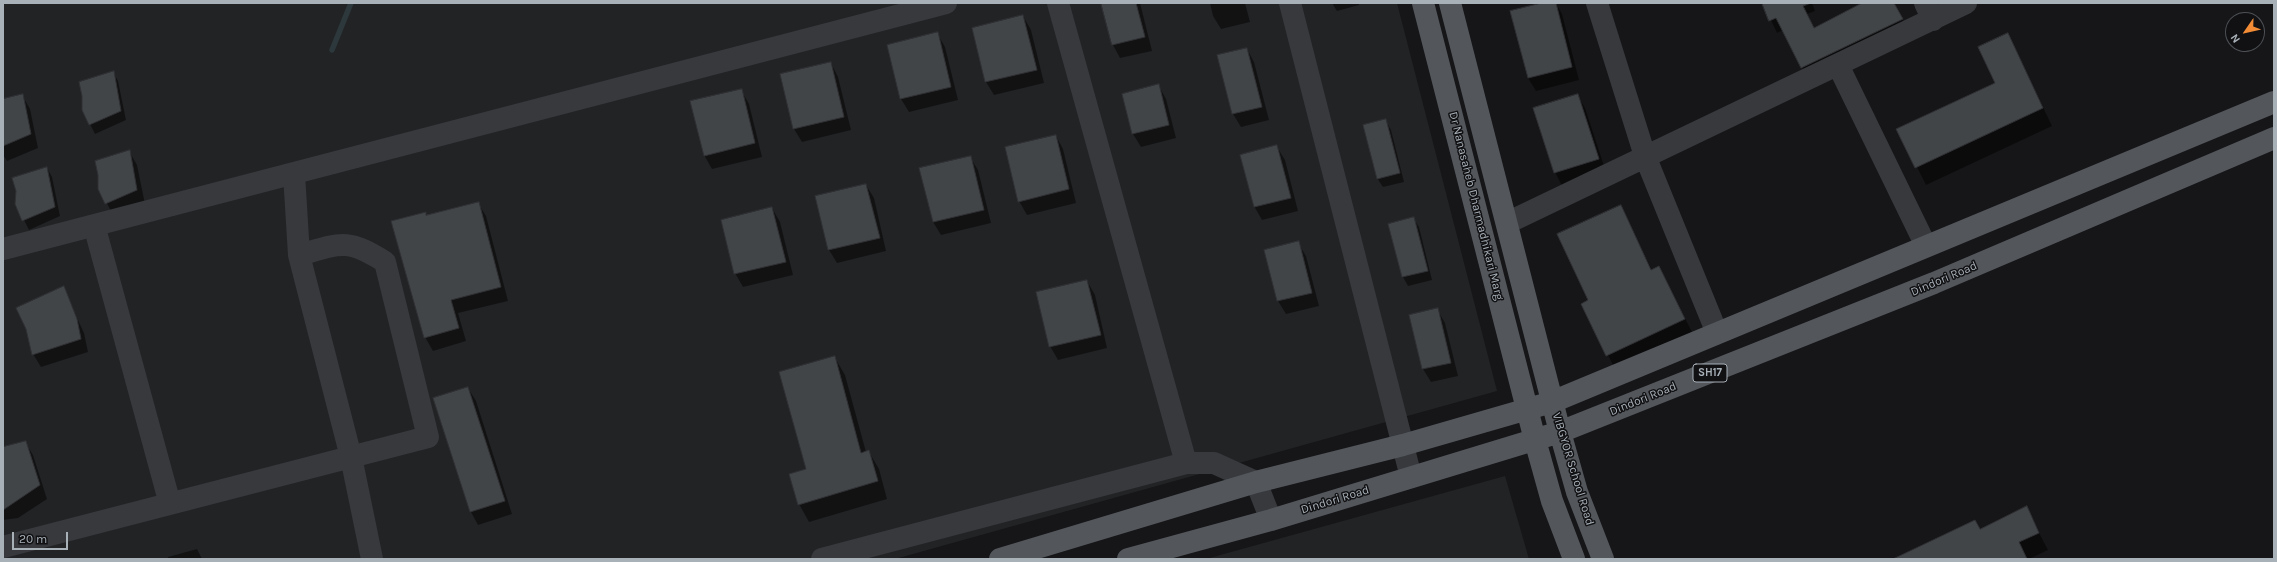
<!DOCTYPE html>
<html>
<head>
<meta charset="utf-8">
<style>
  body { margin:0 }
  #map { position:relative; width:2277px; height:562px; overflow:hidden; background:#161618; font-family:Karla,sans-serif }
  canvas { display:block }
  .frame { position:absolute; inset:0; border:4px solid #a8b0b8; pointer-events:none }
  .north { position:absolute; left:2225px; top:12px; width:40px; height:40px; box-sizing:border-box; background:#111113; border:1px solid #4d5155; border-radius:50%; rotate:236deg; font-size:11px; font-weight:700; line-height:16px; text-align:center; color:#a8b0b8 }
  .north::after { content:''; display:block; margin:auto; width:14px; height:18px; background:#f28b35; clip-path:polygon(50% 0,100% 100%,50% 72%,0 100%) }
  .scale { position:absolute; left:12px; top:532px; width:56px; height:18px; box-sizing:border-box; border:2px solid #a8b0b8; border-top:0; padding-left:5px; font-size:12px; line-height:14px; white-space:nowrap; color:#a8b0b8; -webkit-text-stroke:3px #111113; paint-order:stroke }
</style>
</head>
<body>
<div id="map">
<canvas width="2277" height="562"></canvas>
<div class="frame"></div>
<div class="north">N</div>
<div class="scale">20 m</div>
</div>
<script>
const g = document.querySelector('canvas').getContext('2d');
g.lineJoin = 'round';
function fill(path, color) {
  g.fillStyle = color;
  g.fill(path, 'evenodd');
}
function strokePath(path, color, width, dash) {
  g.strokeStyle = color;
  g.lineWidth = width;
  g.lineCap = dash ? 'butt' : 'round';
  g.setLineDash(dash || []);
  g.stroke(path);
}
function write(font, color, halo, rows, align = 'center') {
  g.font = font + ' Karla,sans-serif';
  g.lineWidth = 3;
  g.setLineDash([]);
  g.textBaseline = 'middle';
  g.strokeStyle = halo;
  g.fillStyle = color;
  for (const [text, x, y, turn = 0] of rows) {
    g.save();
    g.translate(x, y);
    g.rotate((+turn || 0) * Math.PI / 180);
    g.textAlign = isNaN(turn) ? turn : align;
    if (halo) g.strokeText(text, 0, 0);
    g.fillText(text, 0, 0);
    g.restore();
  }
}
fill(new Path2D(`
  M3 3H1397L1497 391 895 559H3Z
  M1505 476 1529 559H1206Z`), '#222325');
fill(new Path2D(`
  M1102 3H1140L1152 51 1120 58 1113 45Z
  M1210 3H1245L1250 22 1221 29 1213 16Z
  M1332 3H1359V5L1337 11Z
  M1546 3H1556L1562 14 1579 80 1536 91 1528 78Z
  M1763 3H1812L1815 11 1807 14 1814 29 1864 3H1894L1909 32 1809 80 1783 30 1777 33Z
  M1023 16 1031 30 1044 83 994 95 986 82Z
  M937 33 945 47 958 100 909 112 901 99Z
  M2008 34 2052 126 1926 185 1898 129 1996 83Z
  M1247 49 1254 62 1269 120 1241 127 1233 114 1218 56Z
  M831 63 838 77 851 130 802 142 794 129Z
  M113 72 118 81 126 120 95 134 83 110Z
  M1159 86 1166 99 1176 138 1141 147 1133 134 1123 95Z
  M741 90 749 104 762 157 712 169 704 155Z
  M22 95 30 109 38 148 7 161 3 155V102Z
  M1577 95 1585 108 1606 172 1562 186 1555 172Z
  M1386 121 1391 130 1404 182 1383 187 1377 178Z
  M1056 136 1063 149 1076 203 1027 215 1019 201Z
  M1277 147 1285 160 1298 211 1262 220 1254 206Z
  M129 151 137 165 145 204 114 217 99 188Z
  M970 157 978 170 991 223 941 235 933 222 920 169Z
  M47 168 52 177 60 216 29 230 16 204 17 191Z
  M866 185 874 198 886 251 837 263 829 250 816 197Z
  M478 203 486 216 508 301 458 313 466 341 433 351 425 337V213L427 216Z
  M1620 206 1652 270 1659 267 1693 334 1616 371 1582 304 1590 300Z
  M772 208 780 222 793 275 743 287 735 273Z
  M1413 218 1419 227 1432 280 1408 286 1403 277 1389 224Z
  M1298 243 1306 256 1319 306 1286 314 1278 301 1265 251Z
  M1087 281 1095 295 1107 348 1058 360 1050 346Z
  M63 288 84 333 88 352 41 367 33 354Z
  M1437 309 1445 323 1458 376 1431 382 1423 369 1410 316Z
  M835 358 845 375 866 452H869L879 469 887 499 809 522 799 504Z
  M468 388 476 401 512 514 478 525 471 512Z
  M25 442 33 455 47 499 18 518 3 520V448Z
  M2026 508 2048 550 2029 559H1895L1980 530Z
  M197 549 202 559H168V557Z`), '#0007');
strokePath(new Path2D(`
  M332 50 351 3`), '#2c383c', 5.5);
const building = new Path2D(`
  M1101 3H1136L1145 37 1112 45Z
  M1542 3H1556L1572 67 1528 78 1510 11Z
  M1762 3H1811L1803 6 1814 28 1862 3H1894L1903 19 1801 68 1776 18 1769 21Z
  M1023 15 1037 70 985 82 972 28Z
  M938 32 951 87 900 99 887 45Z
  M2008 33 2043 108 1915 168 1896 129 1995 83 1978 47Z
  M1247 48 1262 107 1232 114 1217 55Z
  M831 62 844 117 793 129 780 74Z
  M114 71 121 111 89 125 82 110V96L79 82Z
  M1159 84 1169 125 1132 134 1122 94Z
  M742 89 755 143 704 156 690 101Z
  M23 94 31 134 3 146V99Z
  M1578 94 1599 159 1554 173 1533 108Z
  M1386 119 1400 173 1377 179 1363 125Z
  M1056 135 1069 189 1018 202 1005 147Z
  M1277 145 1291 198 1254 207 1240 155Z
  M130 150 137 190 105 204 98 189V175L95 161Z
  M971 156 984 210 933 222 919 168Z
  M47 167 55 207 22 221 15 204 16 191 12 178Z
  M866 184 880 238 828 250 815 196Z
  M479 202 501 287 451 300 459 328 424 338 391 221 426 212V215Z
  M1621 205 1651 270 1659 266 1685 319 1606 356 1581 304 1588 300 1557 234Z
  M772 207 786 262 734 274 721 220Z
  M1414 217 1428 271 1402 277 1388 224Z
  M1299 241 1312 293 1277 301 1264 250Z
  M1087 280 1101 335 1049 347 1036 292Z
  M64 286 77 319 81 339 32 355 26 329 16 308Z
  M1438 308 1451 363 1422 369 1409 315Z
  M835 356 861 453 869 450 878 481 798 505 789 474 806 469 779 372Z
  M468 387 505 501 470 512 433 398Z
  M26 441 40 485 3 510V447Z
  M2027 506 2039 533 2019 542 2027 559H1893L1975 520 1980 529Z`);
fill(building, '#424548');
strokePath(building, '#303134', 1);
strokePath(new Path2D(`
  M1058 3 1186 463
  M1290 3 1411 477
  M1597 3 1645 156 1717 333
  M1925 3 1933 20
  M1838 65 1926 246
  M1507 223 1966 3
  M94 225 170 504
  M3 249 946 3
  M299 255 351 457 372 559
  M3 547 428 437 385 262C347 238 341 243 299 255L294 174
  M822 559 1186 463H1214L1256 482 1271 520`), '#37393d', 22);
strokePath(new Path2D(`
  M1423 3 1535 440 1552 501 1574 559
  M1450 3 1560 432 1577 492 1603 559
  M1000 559 1256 482 1403 445 1552 402 2274 102
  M1128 559 1271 520 1560 432 1934 283 2274 138`), '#53575c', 22);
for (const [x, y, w] of [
  [1710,373,34]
]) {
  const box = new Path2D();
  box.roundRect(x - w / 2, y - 9, w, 18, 3);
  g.fillStyle = '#111113';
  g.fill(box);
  strokePath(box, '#a8b0b8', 1);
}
write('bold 11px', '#a8b0b8', null, [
  ["SH17",1710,373]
]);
write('12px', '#a8b0b8', '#111113', [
  ["Dr Nanasaheb Dharmadhikari Marg",1476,206,76],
  ["Dindori Road",1944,279,-23],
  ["Dindori Road",1643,399,-22],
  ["VIBGYOR School Road",1573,469,73],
  ["Dindori Road",1335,500,-17]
]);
</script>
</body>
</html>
